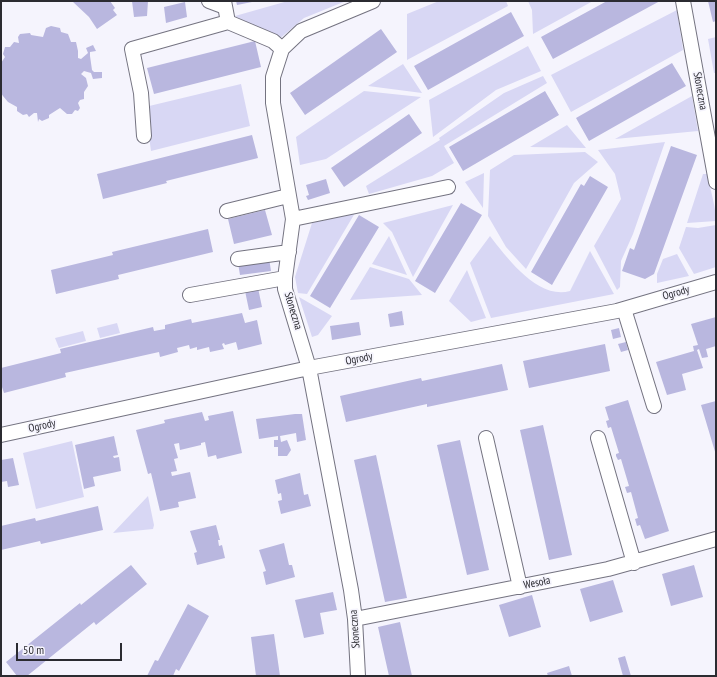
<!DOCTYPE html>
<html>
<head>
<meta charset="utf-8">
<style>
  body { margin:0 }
  #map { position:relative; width:717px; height:677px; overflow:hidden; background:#f5f4fd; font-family:"PT Sans Narrow",sans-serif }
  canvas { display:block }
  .frame { position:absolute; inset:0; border:2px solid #2b2b31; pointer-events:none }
  .scale { position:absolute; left:16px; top:643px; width:106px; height:18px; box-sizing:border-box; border:2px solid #2b2b31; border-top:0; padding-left:5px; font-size:12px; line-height:14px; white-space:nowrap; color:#2b2b31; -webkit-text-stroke:3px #f5f4fd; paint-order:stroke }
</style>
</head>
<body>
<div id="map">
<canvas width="717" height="677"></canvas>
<div class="frame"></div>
<div class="scale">50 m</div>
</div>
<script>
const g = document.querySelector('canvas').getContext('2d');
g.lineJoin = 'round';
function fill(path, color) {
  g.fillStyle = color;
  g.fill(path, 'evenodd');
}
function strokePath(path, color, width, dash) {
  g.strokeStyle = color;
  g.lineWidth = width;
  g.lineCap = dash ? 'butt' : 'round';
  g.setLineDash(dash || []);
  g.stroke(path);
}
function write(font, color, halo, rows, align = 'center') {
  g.font = font + ' "PT Sans Narrow",sans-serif';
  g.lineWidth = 3.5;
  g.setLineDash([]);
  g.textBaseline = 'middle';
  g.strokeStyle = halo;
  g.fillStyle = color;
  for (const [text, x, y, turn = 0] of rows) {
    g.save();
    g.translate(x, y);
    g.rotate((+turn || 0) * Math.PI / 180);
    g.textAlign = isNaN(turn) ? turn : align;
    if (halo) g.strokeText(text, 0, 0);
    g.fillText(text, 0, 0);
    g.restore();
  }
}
fill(new Path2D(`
  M288 1H346L304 18 278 40 235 16Z
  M439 1H506L508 6 407 60V14Z
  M528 1H593L533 34 532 10Z
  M677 10 683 50 571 112 551 75Z
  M716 37V73H714L708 39Z
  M528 46 541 71 496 90 433 137 429 100Z
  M403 64 422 93 368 86Z
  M543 76 547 83 444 146 454 163 432 176 369 194 366 186 440 140 439 138 504 93Z
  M241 84 250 126 151 151 145 107Z
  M364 91 421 97 326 159 300 165 296 137Z
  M692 96 698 131 615 139Z
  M567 125 586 148 530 147Z
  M665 142 633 234 621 261 620 287 617 290 594 246 621 199 615 174 598 150Z
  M585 152 598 162 574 183 526 269 506 247 488 216 490 170 514 155Z
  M484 173 483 208 465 182Z
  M703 174H708C710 191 716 206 716 221L687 223Z
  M453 205 413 277 392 232 383 223Z
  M355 213 307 294 298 293 295 277 312 223Z
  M716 225V267L694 274 679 248 686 227 698 228Z
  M389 236 407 275 372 264Z
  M490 236C507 258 538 300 570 291L590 251 614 294 491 318 470 263Z
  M677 254 689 276 657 283V274L663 259Z
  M370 267 409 279 422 295 350 300Z
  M467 270 486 318 471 322 449 301Z
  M299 297 332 316 318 335 312 337Z
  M117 323 120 333 100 338 97 328Z
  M83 331 86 341 59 348 55 338Z
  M72 441 84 497 36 509 23 453Z
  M148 496 154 525 153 529 113 533Z`), '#d8d7f4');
fill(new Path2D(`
  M72 1H110L115 8 113 10 117 15 97 29 89 17Z
  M132 1H148L147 16 134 17Z
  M236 1H252V2L237 5Z
  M607 1H660L553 59 541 37Z
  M708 1H716V21L713 22Z
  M185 2 187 17 166 23 164 7Z
  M511 12 524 36 428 90 414 66Z
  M51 26 60 28 61 32 68 34 71 42H76L78 51V58L81 59 88 53 86 48 93 45 96 51 90 52V56L92 70 94 72H102V78L93 79 91 73 84 71 81 74 86 78 88 86 84 92V99L80 100 78 103 80 108 78 111 75 110 72 114H67L60 108 49 115V118L42 121 39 119 38 122 37 113H34L29 117 27 114 23 115 17 111V107L8 102 3 96 1 93V63L5 57 3 54 5 47H10L14 42 19 43 18 37 20 34 30 33 31 35 43 37 46 28Z
  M381 29 397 52 305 115 290 93Z
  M255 41 261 67 154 94 147 68Z
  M672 63 686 86 589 141 576 118Z
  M545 91 559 115 463 171 449 147Z
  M409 114 422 133 344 187 331 168Z
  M252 135 258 158 166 181 167 183 103 199 97 174Z
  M671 146 697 155 654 274 645 279 622 271 630 248 634 250Z
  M590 176 608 187 552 285 531 272 581 184 584 186Z
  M326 179 330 193 308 200 306 196 309 195 306 185Z
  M461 203 482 215 435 293 415 281Z
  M265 210 272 235 234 244 228 219Z
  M359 215 379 227 330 308 310 296Z
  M208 229 213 252 118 275 119 279 56 294 51 270 113 255 112 252Z
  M269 258 271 271 240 275 238 263Z
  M258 288 262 307 249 310 245 291Z
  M402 311 404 325 390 327 388 314Z
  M242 313 245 323 257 320 262 344 238 350 236 342 225 345 224 343 222 344 224 349 210 352 209 347 197 350V347L190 349 189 345 177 348 178 352 160 357 159 352 65 373 66 377 4 393 1 384V368L61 353 60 349 153 327 154 331 165 329V325L191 319 192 323Z
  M716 317V346L706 349 708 357 702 358 699 349 697 350 703 368 682 374 686 390 667 395 656 362 694 351 693 346 698 345 691 324Z
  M359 322 361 335 332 340 330 326Z
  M619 328 621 337 613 339 611 330Z
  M626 342 628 350 621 352 618 344Z
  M605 344 610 371 529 388 523 361Z
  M502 364 508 390 427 407V404L346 422 340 396 421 378 422 381Z
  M628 400 669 531 645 539 640 525 637 526 635 519 638 518 631 492 627 493 625 487 629 486 621 459 618 460 616 456V454L619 453 611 427 608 428 606 421 609 420 605 407Z
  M716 401V455L701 405Z
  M233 411 242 453 217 459 216 455 208 457 205 442 201 443V445L180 450 179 443 174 444 178 458 174 459 177 471 171 472 172 476 190 472 196 498 178 502 179 507 160 511 151 473 148 474 136 430 165 423 164 420 202 412 205 421 209 420 208 416Z
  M295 414H302L306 440 297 442 296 433 280 436 281 442 287 440 291 450 287 456H278V447H274V440H278V436L259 439 256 419Z
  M543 425 572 555 549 560 520 430Z
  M114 436 118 455 113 456 114 458 119 457 121 471 93 477 95 486 84 489 75 445Z
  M460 440 489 570 467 575 437 445Z
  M376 455 407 598 385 602 354 460Z
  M13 458 19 485 8 487 7 481 1 482V460Z
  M300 473 304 495 308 494 311 506 281 514 278 501 282 500 281 493 278 494 275 480Z
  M98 506 103 530 41 544 40 541 1 550V526L35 518 36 521Z
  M216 525 220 540H218L219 546 222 545 225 558 197 565 194 553 197 552 190 531Z
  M284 543 289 565H292L295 577 266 585 263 572 266 571 259 550Z
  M131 565 147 584 96 625 94 622 27 676H17L6 662 80 603 81 605Z
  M694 565 703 597 671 606 662 574Z
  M613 580 623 612 590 622 580 589Z
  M333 592 337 610 320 613 324 634 304 638 295 600Z
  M532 595 541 627 509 637 499 605Z
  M188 604 209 616 179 671 176 669 173 676H147L155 660 158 661Z
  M400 622 412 676H389L378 627Z
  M274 634 280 676H256L251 637Z
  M625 656 631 676H623L618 658Z
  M569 666 572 676H548L547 673Z`), '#b9b7df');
const minor = new Path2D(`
  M209 1 225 7
  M224 1 228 22
  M683 1 716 182
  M144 136 141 93 132 49 228 22 273 41 282 49
  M227 211 288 196
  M293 219 448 187
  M238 259 289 252
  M190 295 285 278
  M624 309 654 406
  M1 435 309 368 617 311 716 282
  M486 438 520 587
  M598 438 634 563
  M355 619 608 569 716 539
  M358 676 355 619 351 590 309 368 285 289V278L293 219 273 103V77L282 49 301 31 373 1`);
strokePath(minor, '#747380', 16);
strokePath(minor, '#fff', 14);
write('11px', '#2b2b31', '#f5f4fd', [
  ["Słoneczna",700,91,80],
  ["Ogrody",676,293,-16],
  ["Słoneczna",293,311,73],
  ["Ogrody",359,359,-11],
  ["Ogrody",42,426,-12],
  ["Wesoła",537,583,-11],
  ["Słoneczna",355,629,-94]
]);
</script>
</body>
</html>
